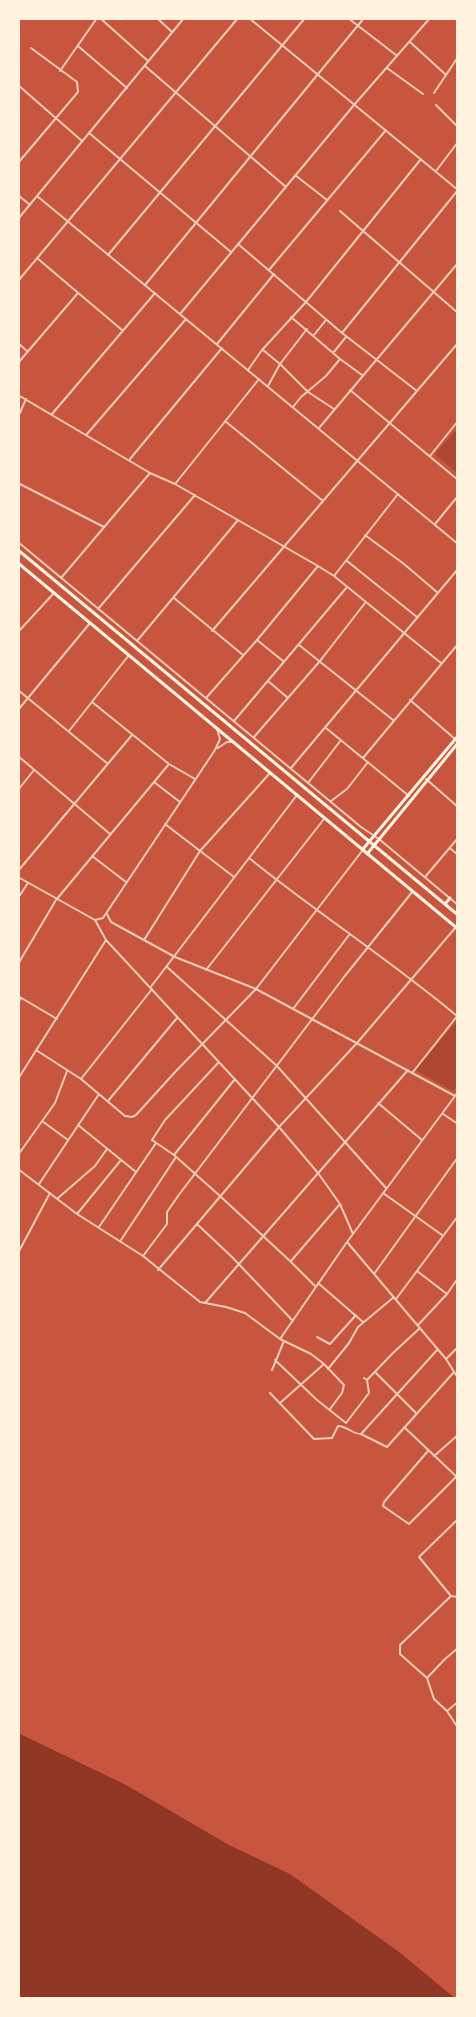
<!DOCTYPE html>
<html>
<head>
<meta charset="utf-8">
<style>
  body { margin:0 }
  #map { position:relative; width:476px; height:2017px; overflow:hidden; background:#c8553d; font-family:Spectral,serif }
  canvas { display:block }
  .frame { position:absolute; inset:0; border:20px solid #fff3e0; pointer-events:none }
</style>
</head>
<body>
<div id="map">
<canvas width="476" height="2017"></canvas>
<div class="frame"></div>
</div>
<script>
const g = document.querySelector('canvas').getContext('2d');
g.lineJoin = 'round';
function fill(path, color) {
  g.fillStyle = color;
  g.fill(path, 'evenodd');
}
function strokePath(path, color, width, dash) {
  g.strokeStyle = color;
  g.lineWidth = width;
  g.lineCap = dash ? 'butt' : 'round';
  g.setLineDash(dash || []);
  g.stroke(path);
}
fill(new Path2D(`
  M455 431 458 433V474L435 454Z
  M458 1020V1085L453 1091 415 1070Z`), '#ae4732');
fill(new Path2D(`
  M18 1733 126 1785 229 1845 290 1874 399 1952 456 1999H18Z`), '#8f3625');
strokePath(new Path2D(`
  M100 18 148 61
  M157 18 172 32
  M348 18 396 55
  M410 42 445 74
  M78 46 127 88
  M145 66 286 187
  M387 68 423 94
  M60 71 97 18
  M18 85 82 141
  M434 93 458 57
  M436 105 458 127
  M89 133 231 252
  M18 163 78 92 77 82 31 48
  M436 171 458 142
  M295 175 327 200
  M18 195 30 205
  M340 211 458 313
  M238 244 342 333 417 391
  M108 255 305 18
  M37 258 122 330
  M269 270 386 130
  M18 281 238 18
  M145 285 364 18
  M180 314 354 105 430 18
  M291 317 340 359 362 375
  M342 333 458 190
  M314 335 326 320
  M18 343 27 351
  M217 344 274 274
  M263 350 280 364 308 392 334 409
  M333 353 346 337
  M18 363 78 293
  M248 370 262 350 306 302 421 159
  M268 386 280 364 307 329
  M350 390 458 480
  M18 395 150 473 175 484 318 566 334 576 441 663
  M293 407 301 397 326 376 340 359
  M52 414 155 293
  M18 417 26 399
  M225 421 323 501
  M319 428 458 263
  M87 434 186 319
  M430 456 458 421
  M130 459 222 348
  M18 483 104 527
  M175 484 259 379
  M435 524 458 496
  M365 535 404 564 438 593
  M347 561 417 617
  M334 576 398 494
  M61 578 150 473
  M174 598 243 655
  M98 609 195 495
  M212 631 458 343
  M18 632 54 593
  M257 640 283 661
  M137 641 238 520
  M299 645 393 720
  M268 681 288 698
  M18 690 108 764
  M206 698 257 640 318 566
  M410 700 455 739
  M92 702 169 764 195 779
  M18 710 90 623
  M234 721 347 587
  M326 728 409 796
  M69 731 129 655
  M254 737 320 661 365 603
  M18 756 110 834
  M363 758 458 644
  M291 768 458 569
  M426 779 458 807
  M154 782 180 802
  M308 783 341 740
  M18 790 34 770
  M331 801 347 789 368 762
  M165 824 234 877
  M451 849 458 855
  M92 856 126 882
  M249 858C317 913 390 960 457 1016
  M18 871 132 735
  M425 877 458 838
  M18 898 28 883
  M107 914 111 922 175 957 256 989 455 1096
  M95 920 106 940 279 1127 318 1173 340 1204 353 1234
  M144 940 200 851 270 773
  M18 964 56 900 169 764
  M167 967 277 1066 386 1188
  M206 970 324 819
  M150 988 297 795
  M18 996 57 1019
  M18 1003 21 998
  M293 1009 349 935
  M36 1050 81 1079 125 1116 132 1117 136 1115 176 1071 256 989 362 851
  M219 1062 165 1120 152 1140 174 1155 220 1196 290 1261 316 1287
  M413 1072 458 1015
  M18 1079 106 940
  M81 1079 152 989
  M108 1101 177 1018
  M378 1103 422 1140
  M443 1114 458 1124
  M42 1121 68 1140
  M78 1125 136 1172
  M18 1155 55 1103 67 1071
  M174 1155 235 1079
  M18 1169 77 1214 143 1256 200 1302 226 1307 245 1313 280 1339 311 1354 324 1364 344 1385 342 1393 330 1409
  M39 1184 99 1094
  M383 1193 442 1235
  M58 1198 95 1166 107 1149
  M77 1214 121 1160
  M198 1225 232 1257 293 1321
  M99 1227 156 1143
  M121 1240 176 1157
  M347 1242 446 1359 458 1378
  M18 1253 50 1193
  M143 1256 167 1224V1212L178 1196 344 977 413 891
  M291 1261 340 1204
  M158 1270 279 1127 357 1043 456 927
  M417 1271 447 1294
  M374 1274 458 1157
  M318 1283 363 1322
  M396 1299 458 1216
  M205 1303 408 1070
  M418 1325 447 1294 458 1278
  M317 1337 330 1344 356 1315
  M280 1339 347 1242 458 1092
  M438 1349 361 1434 387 1447 454 1372
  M447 1358 458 1347
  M275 1360 317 1400 346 1423
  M328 1369 349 1343 358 1327 394 1297
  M272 1370 284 1341
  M375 1372 417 1414
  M364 1378 367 1380 393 1353 420 1328
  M270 1393 314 1439 332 1438 338 1426C347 1426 352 1434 361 1434
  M280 1403 324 1364
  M346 1423 369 1393 367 1380
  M404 1427 458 1478
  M428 1451 384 1502 383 1506 409 1524 458 1475
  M434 1456 458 1435
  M458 1519 456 1521 458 1523
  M456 1521 419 1557 451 1596 458 1597
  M458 1648 445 1659 427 1678 434 1699 447 1711 458 1728
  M427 1678 400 1654V1645L451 1596
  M447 1711 458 1702`), '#f1ccb7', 2);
strokePath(new Path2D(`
  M249 18 458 190
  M37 196 458 544
  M18 219 184 18
  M18 542 361 827 379 839 458 905
  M218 748 227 742H231
  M18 877 95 920 103 918 215 750 220 739 217 729`), '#f1ccb7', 2);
strokePath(new Path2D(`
  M18 550 458 915
  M18 563 458 929
  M363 849 458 736
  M367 854 458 743
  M445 904 450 898`), '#fff3e0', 3);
</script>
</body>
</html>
